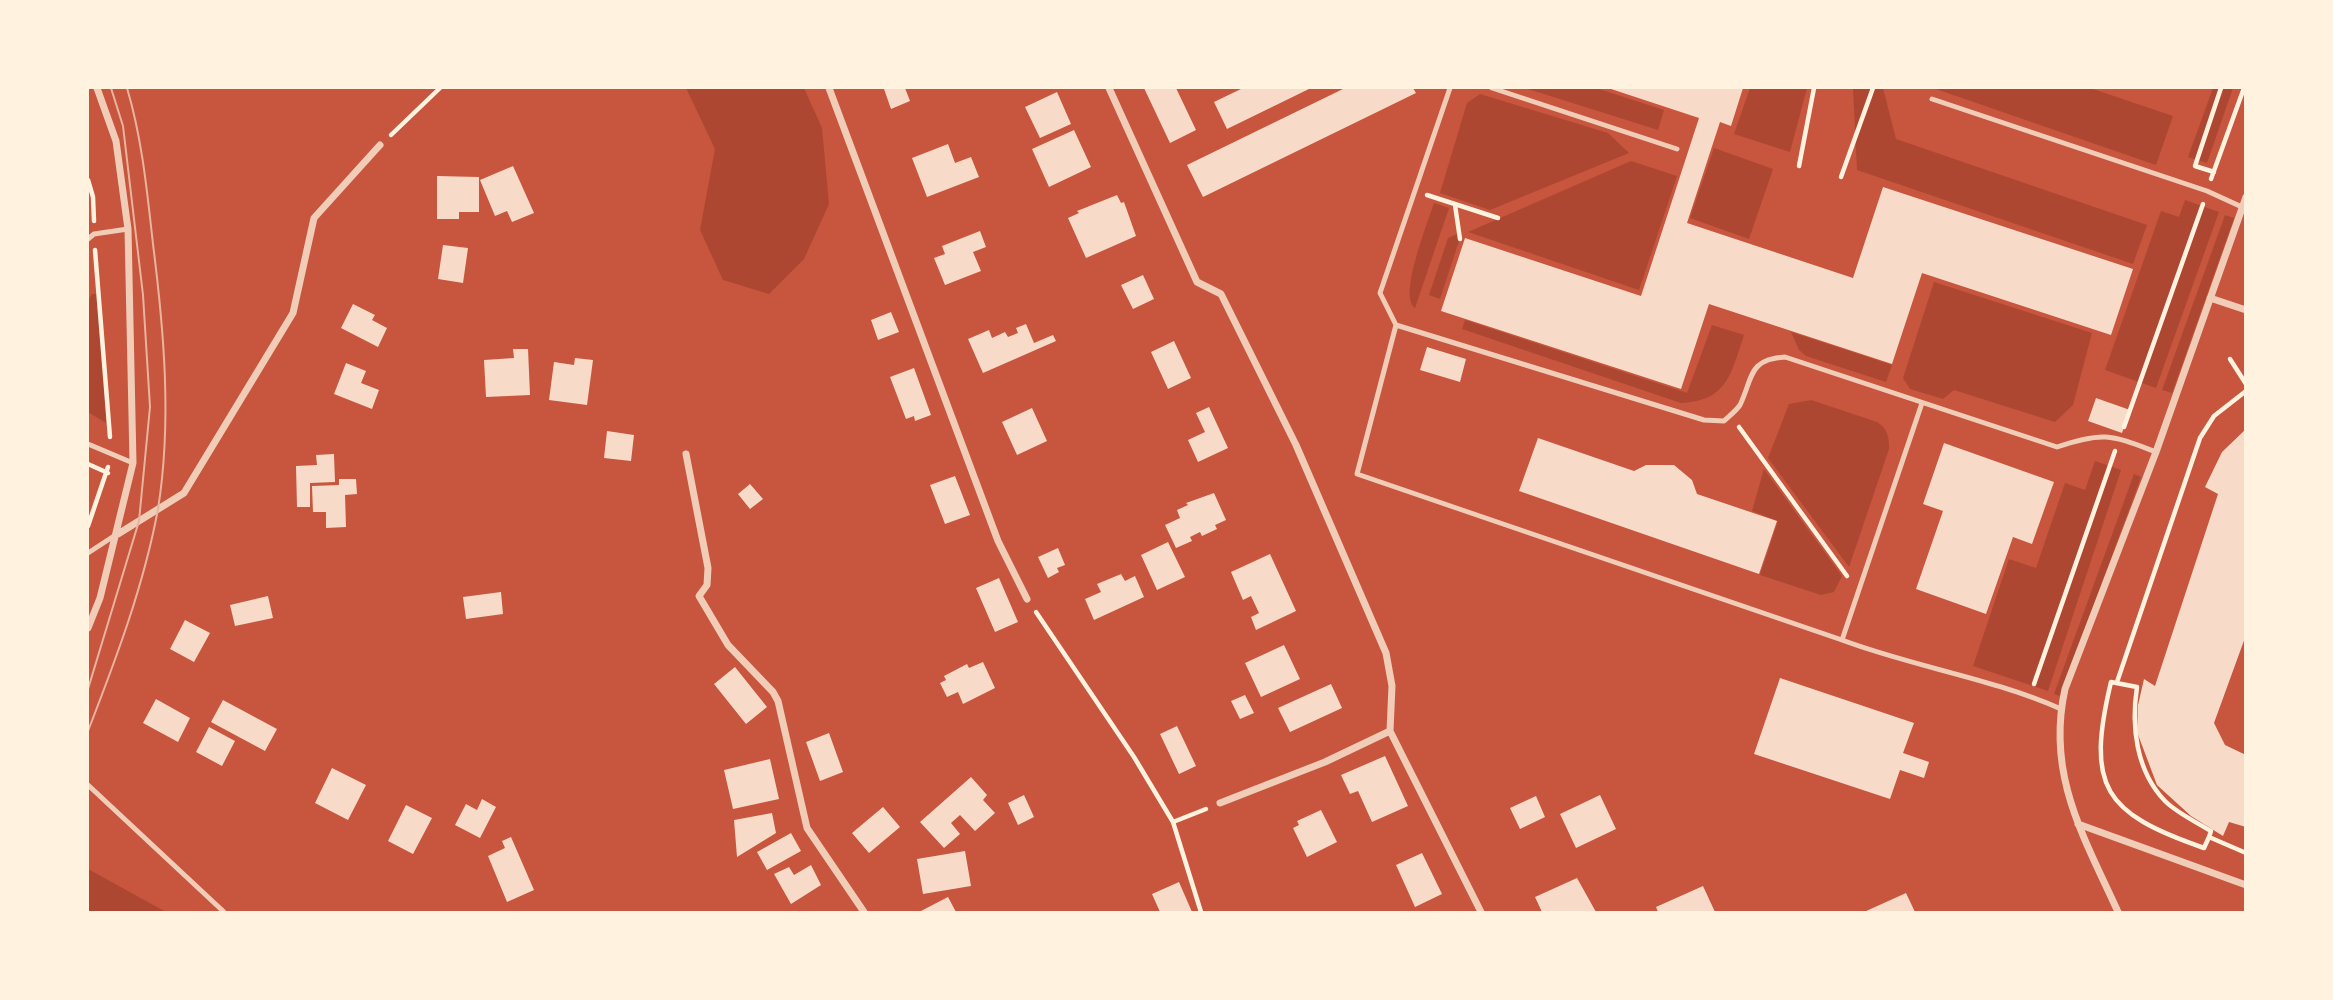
<!DOCTYPE html>
<html>
<head>
<meta charset="utf-8">
<style>
  body { margin:0 }
  #map { position:relative; width:2333px; height:1000px; overflow:hidden; background:#c8553d; font-family:Manrope,sans-serif }
  canvas { display:block }
  .frame { position:absolute; inset:0; border:89px solid #fff3e0; pointer-events:none }
</style>
</head>
<body>
<div id="map">
<canvas width="2333" height="1000"></canvas>
<div class="frame"></div>
</div>
<script>
const g = document.querySelector('canvas').getContext('2d');
g.lineJoin = 'round';
function fill(path, color) {
  g.fillStyle = color;
  g.fill(path, 'evenodd');
}
function strokePath(path, color, width, dash) {
  g.strokeStyle = color;
  g.lineWidth = width;
  g.lineCap = dash ? 'butt' : 'round';
  g.setLineDash(dash || []);
  g.stroke(path);
}
fill(new Path2D(`
  M686 88H804L822 128 829 204 804 259 769 294 723 280 700 230 715 149Z
  M1525 88H1596L1664 110 1658 130Z
  M1750 88H1807L1790 152 1734 134Z
  M1853 88H1883L1896 139 2147 225 2133 264 1857 170Z
  M1933 88H2090L2173 116 2156 165Z
  M2213 88H2233L2207 163 2188 157Z
  M1480 94 1608 133 1629 153 1490 210 1440 193 1467 103Z
  M1714 148 1773 169 1749 239 1690 218Z
  M1631 161 1677 176 1639 290 1468 232Z
  M2185 200 2219 212 2156 388 2105 370 2161 211 2179 217Z
  M1434 203 1449 208 1415 308C1398 296 1428 222 1434 203Z
  M2225 215 2234 218 2172 393 2162 390Z
  M1462 232 1440 299 1429 295 1448 238Z
  M1934 282 2092 333 2073 405 2055 422 1954 390 1943 399 1910 389 1903 378Z
  M92 294H101L106 423 88 412V301Z
  M1465 320 1687 393 1712 325 1744 335C1731 374 1727 401 1681 403L1462 329Z
  M1791 332 1892 365 1886 382 1806 356 1799 350Z
  M1811 400 1877 422C1888 429 1889 437 1889 449L1849 567 1768 458 1789 404Z
  M2095 461 2121 470 2048 691 1973 666 2009 559 2036 568 2065 483 2085 490Z
  M1764 469 1842 576 1834 592 1821 595 1760 575 1778 521 1752 511Z
  M2134 474 2141 477 2060 696 2054 694Z
  M88 869 166 912H88Z`), '#ae4732');
fill(new Path2D(`
  M887 88H905L910 101 891 109 884 89Z
  M1144 88H1176L1196 130 1170 143Z
  M1243 88H1311L1227 129 1214 102Z
  M1345 88H1413L1416 93 1203 197 1187 165Z
  M1608 88H1743L1731 126 1720 122 1687 223 1853 278 1883 187 2133 269 2111 335 1922 273 1892 364 1709 304 1681 389 1441 311 1465 238 1641 296 1699 118Z
  M1057 92 1071 124 1040 138 1025 107Z
  M1074 130 1091 167 1049 187 1032 149Z
  M948 144 955 163 971 157 979 177 927 197 912 158Z
  M513 166 534 213 512 222 507 211 495 216 480 180Z
  M437 176 479 177V212H459V219H437Z
  M1117 195 1121 203 1124 202 1136 236 1086 258 1068 218 1079 213 1077 211Z
  M980 231 986 247 973 252 981 271 945 285 934 258 945 254 942 246Z
  M443 245 468 248 463 283 438 279Z
  M1143 275 1154 299 1133 309 1121 285Z
  M353 304 375 315 372 320 387 328 378 347 341 328Z
  M891 312 899 332 878 340 871 320Z
  M1026 324 1034 343 1053 335 1056 341 983 373 968 339 989 330 992 338 1005 332 1008 337 1018 333 1016 328Z
  M1174 341 1191 378 1168 389 1151 352Z
  M1427 347 1466 359 1460 382 1420 370Z
  M513 349H528L530 395 486 397 484 360 514 358Z
  M575 358 593 360 587 405 549 400 554 362 574 365Z
  M346 363 366 371 361 383 379 390 372 409 334 394Z
  M914 368 931 415 915 421 914 416 906 419 890 377Z
  M2096 398 2130 410 2122 433 2088 421Z
  M1209 407 1228 448 1198 462 1188 440 1205 432 1196 413Z
  M1032 408 1047 441 1017 455 1002 422Z
  M2246 429V635L2214 723 2225 745 2246 755V827L2229 822 2223 836 2191 816 2157 785 2137 732 2138 705 2144 679 2155 686 2218 494 2205 487 2222 452Z
  M607 431 634 435 631 461 604 458Z
  M1538 438 1634 471 1646 465H1674L1692 480 1697 494 1777 521 1759 574 1519 491Z
  M1944 443 2054 482 2032 544 2013 537 1986 614 1916 589 1943 511 1923 504Z
  M334 454 335 482 310 483V507H297L296 466 317 465 316 455Z
  M955 476 970 515 945 524 930 485Z
  M339 479H356L357 494 345 495 346 527 326 528V512H313L312 486 339 485Z
  M750 484 763 499 750 509 738 494Z
  M1214 493 1226 520 1215 525 1217 529 1202 536 1200 532 1190 537 1192 541 1176 548 1165 525 1180 518 1177 510 1188 505 1186 503Z
  M1168 542 1185 577 1157 590 1141 555Z
  M1058 548 1065 565 1057 568 1059 572 1048 578 1038 557Z
  M1270 554 1296 611 1256 630 1251 617 1259 613 1251 596 1243 600 1231 572Z
  M1121 574 1125 581 1135 576 1144 597 1094 620 1085 599 1101 592 1097 584Z
  M999 578 1018 622 995 632 976 588Z
  M501 592 503 614 466 619 463 597Z
  M268 596 273 618 235 626 230 605Z
  M185 620 210 633 194 662 170 649Z
  M1284 645 1300 679 1261 697 1245 663Z
  M983 662 995 688 963 704 958 692 947 697 940 683 946 680 944 676 967 664 969 668Z
  M735 667 767 707 746 724 714 684Z
  M1780 678 1914 723 1903 753 1929 762 1924 778 1900 770 1890 799 1754 754Z
  M1331 684 1342 708 1290 732 1278 708Z
  M1245 695 1254 713 1240 719 1231 701Z
  M156 699 190 718 178 742 143 723Z
  M223 700 277 729 265 751 211 722Z
  M1177 726 1196 766 1179 774 1160 734Z
  M209 727 235 741 222 766 196 752Z
  M829 733 843 772 820 781 806 742Z
  M1385 756 1408 806 1372 822 1358 791 1350 794 1341 775Z
  M770 759 779 799 733 809 724 770Z
  M332 768 366 785 348 820 315 803Z
  M971 777 987 795 983 800 995 813 975 831 960 815 951 823 960 834 944 848 920 822Z
  M1024 795 1034 817 1018 825 1008 803Z
  M1600 795 1616 829 1576 848 1560 814Z
  M1536 796 1545 817 1520 829 1510 808Z
  M482 799 496 807 480 838 455 825 466 804 477 810Z
  M406 805 432 818 413 854 388 841Z
  M883 807 900 827 869 853 852 833Z
  M1321 810 1337 842 1307 857 1293 828 1299 825 1297 821Z
  M772 813 776 833 737 857 734 820Z
  M791 833 801 851 767 870 757 852Z
  M511 837 534 890 507 902 488 856 505 848 502 841Z
  M965 851 971 886 923 894 917 859Z
  M1422 853 1442 894 1415 907 1396 865Z
  M811 865 821 885 791 904 774 874 789 867 794 875Z
  M1577 878 1596 912H1542L1535 897Z
  M1179 882 1192 912H1160L1152 894Z
  M1703 886 1715 912H1658L1656 907Z
  M1906 893 1915 912H1864Z
  M948 897 956 912H919Z`), '#f7dbc8');
strokePath(new Path2D(`
  M391 135 440 88
  M1799 166 1814 88
  M2214 172 2195 166 2221 88
  M1841 177 1873 88
  M2211 179 2244 88
  M88 180 93 197 94 221
  M1427 195 1498 218
  M1455 205 1460 239
  M95 250 110 437
  M2230 359 2246 384
  M1739 427 1847 576
  M2124 427 2203 204
  M88 464 108 473
  M88 526 108 467
  M1036 612 1134 757 1173 822 1201 912
  M2117 682 2200 438 2214 416 2246 391
  M2034 684 2115 451
  M1173 822 1206 809
  M2209 837 2211 831C2196 822 2177 813 2165 801 2136 771 2131 726 2137 687L2111 682C2086 787 2103 813 2204 848L2209 837 2246 853`), '#fff3e0', 4.5);
strokePath(new Path2D(`
  M1450 88 1380 293 1396 325 1357 474 1842 640
  M1492 88 1677 149
  M1932 99 2207 191 2242 207
  M88 239 94 234 128 229
  M1396 325 1704 420 1724 421C1729 416 1736 411 1740 405 1753 378 1748 359 1785 357L2057 447C2104 431 2111 435 2156 452
  M1922 403 1842 640C1914 667 1991 678 2061 709
  M88 444 133 463
  M88 553 114 536
  M88 785 224 912`), '#f1ccb7', 5);
strokePath(new Path2D(`
  M829 88 998 541 1027 599
  M1109 88 1197 282 1221 294 1296 445 1386 653 1392 686 1390 731 1481 912
  M2210 298 2246 310
  M686 454 708 568 707 585 699 596 728 645 773 692 778 701 807 828 864 912
  M118 534 184 493 293 313 314 218 380 145
  M88 628 100 598 133 463 128 229 116 141 97 88
  M1220 803 1325 762 1390 731
  M2078 824 2246 885
  M2118 912C2084 837 2046 775 2065 689L2156 452 2246 197`), '#f1ccb7', 7);
strokePath(new Path2D(`
  M88 689 139 521 150 407 143 295 123 126 111 88
  M88 731C116 659 144 585 158 509 172 422 164 331 153 244 147 191 142 138 127 88`), '#e9b49f', 2);
</script>
</body>
</html>
